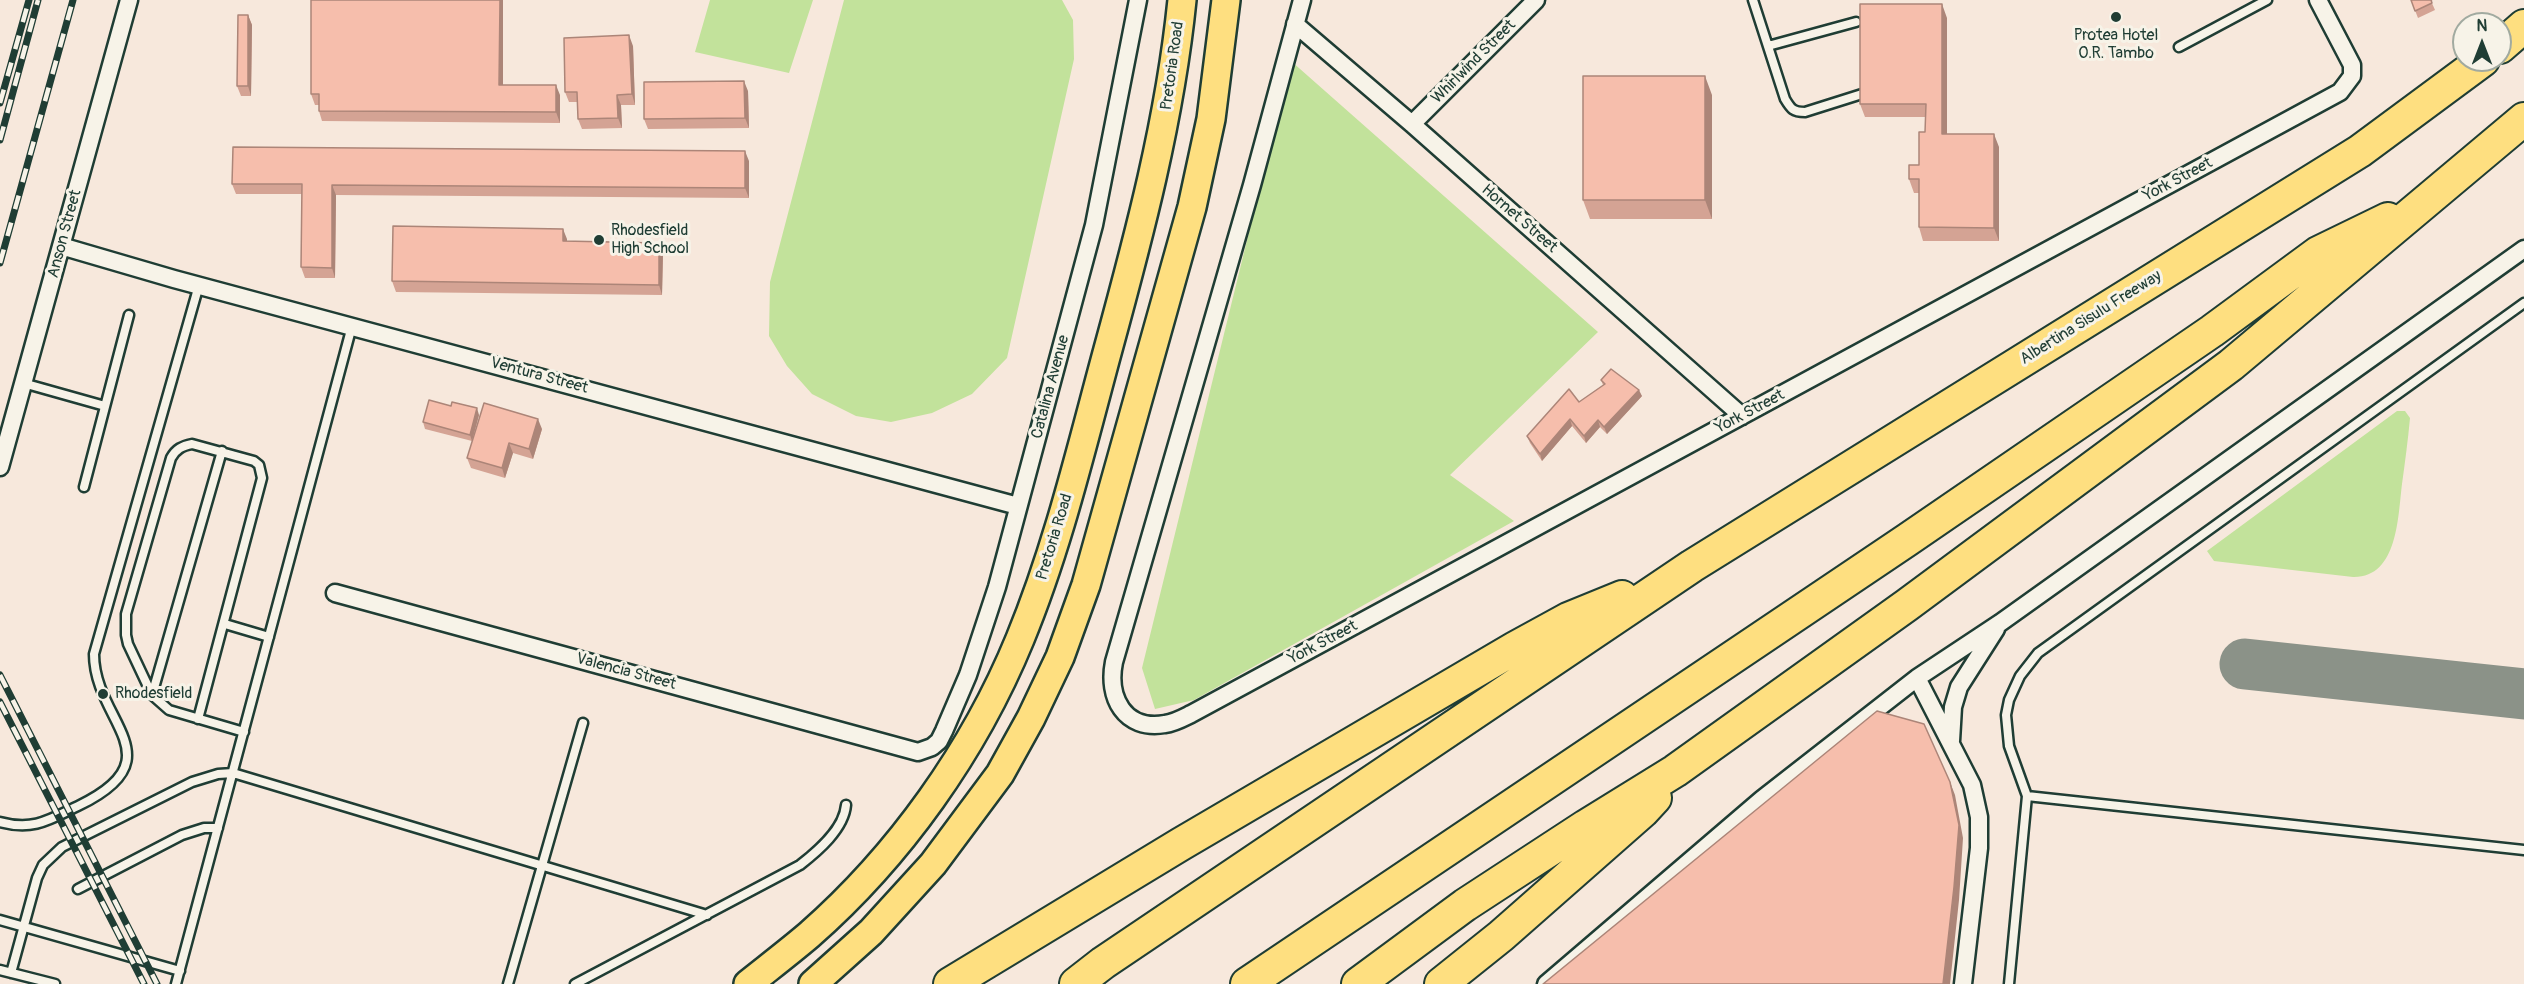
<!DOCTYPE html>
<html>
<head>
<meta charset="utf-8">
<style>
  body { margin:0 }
  #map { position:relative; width:2524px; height:984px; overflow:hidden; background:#f7e8dc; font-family:Pangolin,sans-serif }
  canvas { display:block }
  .north { position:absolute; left:2452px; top:12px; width:60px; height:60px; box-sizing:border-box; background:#f7f3e8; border:2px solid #a1aaa0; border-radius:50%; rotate:0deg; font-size:16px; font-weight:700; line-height:24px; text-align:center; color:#1f3d34 }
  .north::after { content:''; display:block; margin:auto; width:21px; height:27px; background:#1f3d34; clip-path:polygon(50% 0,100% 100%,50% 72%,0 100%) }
</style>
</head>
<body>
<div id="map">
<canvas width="2524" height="984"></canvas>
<div class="north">N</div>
</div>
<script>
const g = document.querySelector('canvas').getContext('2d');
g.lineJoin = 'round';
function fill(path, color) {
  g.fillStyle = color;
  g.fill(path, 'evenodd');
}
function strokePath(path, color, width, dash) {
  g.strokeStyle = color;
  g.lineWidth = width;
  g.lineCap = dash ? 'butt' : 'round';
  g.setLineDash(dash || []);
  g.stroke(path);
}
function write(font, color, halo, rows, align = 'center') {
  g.font = font + ' Pangolin,sans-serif';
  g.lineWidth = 6;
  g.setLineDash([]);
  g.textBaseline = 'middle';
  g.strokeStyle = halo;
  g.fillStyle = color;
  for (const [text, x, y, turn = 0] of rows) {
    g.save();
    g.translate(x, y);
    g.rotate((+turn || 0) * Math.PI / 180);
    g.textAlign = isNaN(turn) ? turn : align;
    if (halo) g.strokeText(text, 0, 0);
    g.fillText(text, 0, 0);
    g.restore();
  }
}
fill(new Path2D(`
  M710 0H813L789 73 695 52Z
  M844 0H1062L1073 20 1074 59 1007 358 972 394 932 413 891 422 856 416 812 394 787 366 769 336 770 282Z
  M1291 61 1598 332 1450 475 1514 521 1194 700 1155 709 1142 668Z
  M2397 411H2405L2410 418C2408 440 2405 462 2402 484 2398 516 2398 578 2353 577L2214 561 2207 551Z`), '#c2e29b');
strokePath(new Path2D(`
  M2245 664 2524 694`), '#8b9288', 51);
const service = new Path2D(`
  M1753 0 1785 99C1791 109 1793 112 1805 112L1862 94
  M1768 46 1856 22
  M2179 47 2267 0
  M23 383 105 406
  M84 487 129 315
  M225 624 269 637
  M152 695 222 451
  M198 719 262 478 259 465 254 461 192 444C182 446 176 449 171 458L126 614V635L128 644 152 695 169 710 244 732
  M2027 796 2524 850
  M0 822C33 831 49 820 78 806 178 758 94 722 94 654L199 285
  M78 889 182 835 204 828H218
  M0 920 180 971
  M0 970 55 984
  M11 973 37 878 43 865 62 847 192 782 218 774 233 773 707 915
  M176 984 352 326
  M508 984 583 723
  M575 984 800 865C818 851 844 829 846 805
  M2009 984 2027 796 2009 746 2006 715 2009 700 2020 676 2038 653 2524 303`);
const minor = new Path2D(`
  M1302 0 1252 185 1114 662C1107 697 1124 731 1165 724 1174 723 1183 718 1191 714L2340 92 2352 76V65L2318 0
  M1295 24 1412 124 1742 416
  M1412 124 1536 0
  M61 246 174 279 1018 506
  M0 467 129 0
  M335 593 918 752 932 747 939 741 944 731 968 675 997 587 1094 225 1138 0
  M1917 678 1972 785 1979 817V848L1963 984
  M1951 741 1953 707 1959 687 1996 629
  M1546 984 1762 799 1917 678 2000 623 2524 249`);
const primary = new Path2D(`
  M748 984C768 968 789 952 809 935 899 856 974 751 1020 639 1058 547 1081 449 1107 353 1139 236 1170 120 1182 0
  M813 984 871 932 933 864 1000 774 1031 718 1060 657 1086 585 1192 207 1211 119 1226 0`);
const motorway = new Path2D(`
  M2500 47 2524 26
  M950 984 1181 844 1515 648 1568 619 1622 597
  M1076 984 1103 963 1692 566 2360 151 2483 60
  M1247 984 1907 540 2212 331 2318 253 2388 219
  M1358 984 1465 905 1586 826 1675 771 1907 605 2231 365 2524 119
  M1441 984 1501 936 1643 811 1655 798`);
strokePath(service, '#1f3d34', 13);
strokePath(minor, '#1f3d34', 21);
strokePath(primary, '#1f3d34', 32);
strokePath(motorway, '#1f3d34', 36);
strokePath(service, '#f7f3e8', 8);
strokePath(minor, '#f7f3e8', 16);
strokePath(primary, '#fedf80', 27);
strokePath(motorway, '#fedf80', 32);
const rail = new Path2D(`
  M0 103 29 0
  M0 140 38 0
  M0 263 73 0
  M0 675 157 984
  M0 702 144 984`);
strokePath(rail, '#1f3d34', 7);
strokePath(rail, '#f7f3e8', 4.5, [14]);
fill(new Path2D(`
  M2411 0H2433L2431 1 2435 10 2418 18Z
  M248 15 252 25 251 96H241L237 86Z
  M1947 18V134L1999 147V241H1923L1919 227V193H1914L1909 179 1919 165 1925 132V117H1865L1860 104Z
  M633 46 635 105H621L622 128 582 129 578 119V102H569L565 92Z
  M503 85 560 95V123L322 121 319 111V105H315L311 94Z
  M748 91 749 128 648 129 644 119Z
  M1712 95V219H1590L1583 200Z
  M749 161V198L336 195 335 278H305L301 267 302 194H236L232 184Z
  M567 239V241L659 243 663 253 662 295 396 292 392 281Z
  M1601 380 1642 396 1607 434 1600 427 1586 443 1572 426 1542 461 1530 443 1527 436 1579 402 1603 385Z
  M479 415 472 441 425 429 423 422Z
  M542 429 533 459 513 453 505 478 471 468 467 458Z`), '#d4a394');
fill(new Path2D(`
  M500 0H503V95L499 85Z
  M1942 4 1947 18V147L1942 134Z
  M248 15 252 25 251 96 248 86Z
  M629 35 633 46 635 105 632 94Z
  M1705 76 1712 95V219L1705 200Z
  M744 81 748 91 749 128 745 118Z
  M556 85 560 95V123L556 112Z
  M617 95 621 105 622 128 618 118Z
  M1994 134 1999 147V241L1994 228Z
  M745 151 749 161V198L745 188Z
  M332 185 336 195 335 278 332 268Z
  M563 229 567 239V251L563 241Z
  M659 243 663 253 662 295 659 285Z
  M1639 390 1642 396 1607 434 1604 427Z
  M477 408 479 415 472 441 470 435Z
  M538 419 542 429 533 459 529 449Z
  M1570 419 1572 426 1542 461 1540 454Z
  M1598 420 1600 427 1586 443 1584 436Z
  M509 443 513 453 505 478 502 468Z
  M1950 782 1955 795 1963 838 1959 900 1950 984H1943Z`), '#ac8578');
const building = new Path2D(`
  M311 0H500L499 85H556V112L319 111V94H311Z
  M2411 0H2431L2432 3 2415 11Z
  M1860 4H1942V134H1994V228L1919 227V179H1909V165H1919V132H1925L1926 104H1860Z
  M238 15H248V86H237Z
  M629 35 632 94 617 95 618 118 578 119 577 92H565L564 38Z
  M1583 76H1705V200H1583Z
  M744 81 745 118 644 119V82Z
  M233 147 745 151V188L332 185V268L301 267 302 184H232Z
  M393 226 563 229V241L659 243V285L392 281Z
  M1611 369 1639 390 1604 427 1598 420 1584 436 1570 419 1540 454 1527 436 1569 389 1579 402 1605 384 1601 380Z
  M429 400 451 406 452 402 477 408 470 435 423 422Z
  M484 403 538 419 529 449 509 443 502 468 467 458Z
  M1877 711 1924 724 1950 782 1959 825 1954 887 1943 984H1543Z`);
fill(building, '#f6beac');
strokePath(building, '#ac8578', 1.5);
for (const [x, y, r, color] of [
  [2116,17,6,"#1f3d34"],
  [599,240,6,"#1f3d34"],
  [103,694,6,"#1f3d34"]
]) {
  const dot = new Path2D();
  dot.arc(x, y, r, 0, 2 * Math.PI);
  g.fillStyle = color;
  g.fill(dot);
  strokePath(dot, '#f7f3e8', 2);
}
write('16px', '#1f3d34', '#f7f3e8', [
  ["Protea Hotel",2116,36,"center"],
  ["O.R. Tambo",2116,54,"center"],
  ["Rhodesfield",611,231],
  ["High School",611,249],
  ["Rhodesfield",115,694]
], 'left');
write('16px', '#1f3d34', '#f7f3e8', [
  ["Whirlwind Street",1474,62,-45],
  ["Pretoria Road",1173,66,-82],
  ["York Street",2178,180,-28],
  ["Hornet Street",1519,219,41],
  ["Anson Street",65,234,-75],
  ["Albertina Sisulu Freeway",2091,318,-32],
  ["Ventura Street",539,376,15],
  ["Catalina Avenue",1051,387,-75],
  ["York Street",1750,412,-28],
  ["Pretoria Road",1055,537,-73],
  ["York Street",1323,643,-28],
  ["Valencia Street",626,672,15]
]);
</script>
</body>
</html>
